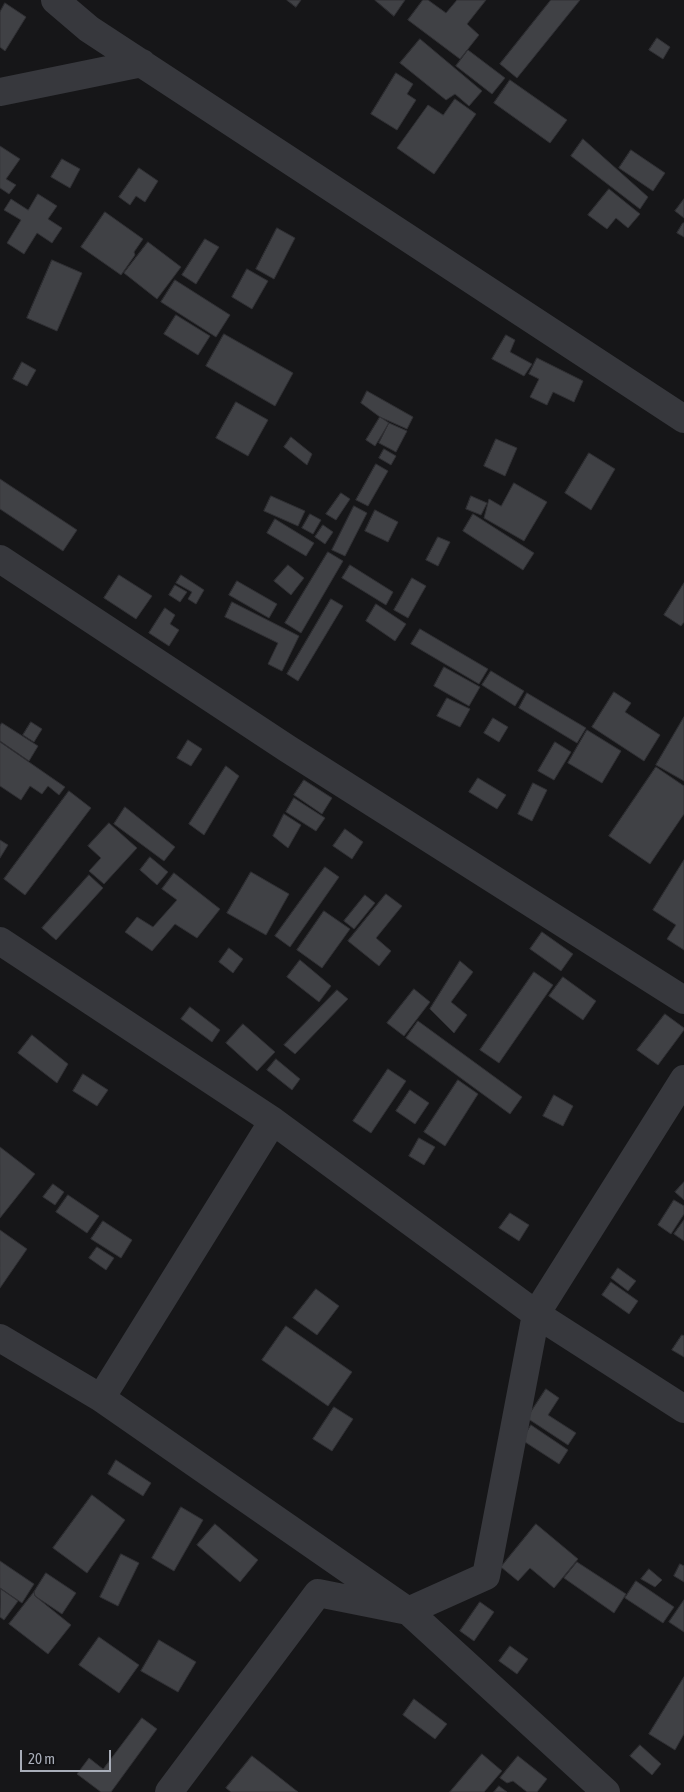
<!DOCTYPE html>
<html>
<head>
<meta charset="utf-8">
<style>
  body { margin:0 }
  #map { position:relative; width:684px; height:1792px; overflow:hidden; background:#161618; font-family:"Asap Condensed",sans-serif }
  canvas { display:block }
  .scale { position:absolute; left:20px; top:1750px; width:91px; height:22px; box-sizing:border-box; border:2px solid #a8adb8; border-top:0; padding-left:6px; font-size:15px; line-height:18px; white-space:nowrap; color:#a8adb8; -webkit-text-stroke:4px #111113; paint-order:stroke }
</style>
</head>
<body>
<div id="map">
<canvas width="684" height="1792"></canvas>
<div class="scale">20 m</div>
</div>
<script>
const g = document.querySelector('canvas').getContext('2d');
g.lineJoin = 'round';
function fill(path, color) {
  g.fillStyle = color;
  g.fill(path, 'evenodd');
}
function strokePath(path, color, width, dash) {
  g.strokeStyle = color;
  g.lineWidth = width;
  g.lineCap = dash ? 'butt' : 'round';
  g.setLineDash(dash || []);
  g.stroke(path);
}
const building = new Path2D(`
  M287 0H301L296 7Z
  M375 0H405L394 16Z
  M423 0H428L446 13 457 0H486L467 24 479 35 460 59 408 20Z
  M551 0H580L517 78 500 64Z
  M5 3 26 17 5 51 0 47V12Z
  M657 38 670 47 663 59 649 50Z
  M420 39 482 91 469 106 455 94 446 100 400 63Z
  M468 50 505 78 492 94 456 66Z
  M396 73 413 84 407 94 416 100 397 130 371 114Z
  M510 80 567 120 550 143 494 103Z
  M455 99 476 114 434 174 397 148 428 105 443 115Z
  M583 139 648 197 640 209 571 156Z
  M0 146 20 159 6 179 16 185 9 194 0 188Z
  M631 150 665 173 653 191 619 168Z
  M62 159 80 169 70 188 51 177Z
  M139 168 158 181 145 202 136 196 130 205 119 197Z
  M609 189 640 214 628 228 616 218 607 229 588 215Z
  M38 194 57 206 48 219 62 228 52 243 37 233 24 254 7 243 21 220 4 210 11 199 28 210Z
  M684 199V218L675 211Z
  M105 212 143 239 134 252 135 255 121 275 81 247Z
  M683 223H684V237L677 233Z
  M277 228 295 238 274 279 256 269Z
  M205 239 219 247 196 284 182 275Z
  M148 242 181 267 157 299 124 273Z
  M52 260 82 273 57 331 27 318Z
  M247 269 268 281 252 309 232 297Z
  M175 280 230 315 216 337 161 302Z
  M176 315 210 336 198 355 164 334Z
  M224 334 293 373 275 406 206 366Z
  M506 335 515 340 510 352 532 364 524 376 492 359Z
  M537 358 583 381 574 402 553 392 547 405 530 397 539 379 529 374Z
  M22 362 36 370 27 386 13 379Z
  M367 391 413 417 407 429 380 417 361 403Z
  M236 402 268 420 248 456 216 438Z
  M380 417 389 423 375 446 366 440Z
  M389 423 407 431 396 452 379 443Z
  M291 437 312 454 307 465 284 447Z
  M496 439 517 448 505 476 484 466Z
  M384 449 396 456 391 465 379 458Z
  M589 453 615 469 591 510 565 493Z
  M376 464 388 471 368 506 356 500Z
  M0 479 77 530 63 551 0 509Z
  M514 483 547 502 524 541 484 518 489 499 501 506Z
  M341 493 350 499 336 520 326 514Z
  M271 496 305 511 298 526 264 511Z
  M471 496 487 503 481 515 466 509Z
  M354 506 367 513 345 556 332 550Z
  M375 510 398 522 388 542 365 531Z
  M310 514 321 520 313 534 302 528Z
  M473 514 534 553 523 570 463 531Z
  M275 519 314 543 306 556 267 533Z
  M323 525 333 532 325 544 315 537Z
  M438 537 450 542 438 566 426 560Z
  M328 552 343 561 301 633 285 623Z
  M288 565 304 578 291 595 274 581Z
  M350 565 393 592 386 605 342 578Z
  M119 575 152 596 136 619 104 598Z
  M181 575 204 590 196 604 188 599 192 592 176 583Z
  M412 578 426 586 408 618 394 610Z
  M237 581 277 604 269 618 229 595Z
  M684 583V622L681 626 664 615Z
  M175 585 187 592 180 602 169 595Z
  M331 599 343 606 298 681 287 674Z
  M232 602 299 636 282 671 268 664 278 643 225 617Z
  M376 604 406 624 395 641 366 621Z
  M165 608 175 615 170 624 179 630 169 646 149 633Z
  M420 629 488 669 479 684 411 644Z
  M444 667 480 687 469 706 434 686Z
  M491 671 524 691 515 706 482 685Z
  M614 692 631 703 625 712 660 735 644 761 592 727Z
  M527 693 586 728 577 743 519 708Z
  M447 698 470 709 460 727 437 716Z
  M684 717V781L656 765Z
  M493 718 508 727 499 742 484 733Z
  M31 722 42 729 34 742 23 735Z
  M2 723 38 746 29 761 0 741V726Z
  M587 730 621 751 602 783 568 763Z
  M188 740 202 749 191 766 177 758Z
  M0 742 65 787 59 795 48 786 42 794 30 786 21 800 0 786Z
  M555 742 571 752 554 780 538 771Z
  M226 766 239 776 204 835 189 824Z
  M656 767 684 786V814L650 864 609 836Z
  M478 778 506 795 497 809 469 792Z
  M304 780 332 798 322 814 294 795Z
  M533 783 547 790 532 821 518 814Z
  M69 791 91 808 25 895 4 879Z
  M294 798 325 818 316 831 286 812Z
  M125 807 175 847 164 861 114 824Z
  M284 814 301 825 288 848 273 836Z
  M109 823 137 848 104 884 89 871 101 858 88 846Z
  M345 829 363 842 352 859 333 846Z
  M0 840 8 845 0 858Z
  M150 857 168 872 157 885 140 870Z
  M684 860V950L667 939 676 925 653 910Z
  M325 867 339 877 290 947 275 936Z
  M251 872 289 894 266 935 227 913Z
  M174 873 220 909 197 938 175 924 152 951 125 932 137 917 153 927 177 900 162 889Z
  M89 875 103 888 56 940 42 928Z
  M386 894 402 906 376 938 391 951 379 966 348 941Z
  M365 895 375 903 354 929 344 921Z
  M324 911 350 929 322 968 297 950Z
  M542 932 573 954 561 971 530 949Z
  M229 948 243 959 233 973 219 962Z
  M300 960 331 986 319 1002 287 977Z
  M460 961 473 972 451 1002 467 1015 454 1033 430 1009Z
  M534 972 553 985 499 1063 480 1050Z
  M563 977 596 1001 583 1020 549 996Z
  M414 989 430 1002 404 1036 387 1023Z
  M337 990 348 999 295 1054 284 1045Z
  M190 1007 220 1030 212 1042 181 1019Z
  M665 1014 684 1028V1030L658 1065 637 1050Z
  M418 1021 522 1097 510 1114 406 1038Z
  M243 1024 275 1052 257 1071 226 1043Z
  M32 1035 68 1064 57 1083 18 1053Z
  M276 1059 300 1079 292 1090 267 1070Z
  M388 1069 406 1081 371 1133 353 1121Z
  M83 1074 108 1090 97 1106 73 1091Z
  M458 1080 478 1094 445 1146 424 1132Z
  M410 1090 429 1103 415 1124 396 1111Z
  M554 1095 573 1106 563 1126 543 1116Z
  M419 1138 435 1147 424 1165 409 1156Z
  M0 1147 35 1174 0 1218Z
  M684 1182V1200L675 1192Z
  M53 1184 64 1192 55 1205 43 1197Z
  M68 1195 99 1216 87 1233 56 1212Z
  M674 1200 684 1206V1214L671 1234 658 1225Z
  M510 1213 529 1225 519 1241 499 1228Z
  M684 1220V1241L674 1234Z
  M103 1221 132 1240 121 1258 91 1239Z
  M0 1230 27 1249 0 1288Z
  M97 1247 114 1258 106 1270 89 1258Z
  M618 1268 636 1281 628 1291 611 1278Z
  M611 1282 638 1301 629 1314 602 1295Z
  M316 1289 339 1306 317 1335 293 1318Z
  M286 1326 352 1372 328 1406 262 1360Z
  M682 1335 684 1336V1357L672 1350Z
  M546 1389 559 1398 548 1415 576 1433 568 1445 527 1418Z
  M334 1407 353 1419 332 1451 313 1439Z
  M531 1425 568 1450 559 1464 522 1440Z
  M116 1460 151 1483 143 1496 108 1474Z
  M92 1495 125 1520 87 1573 53 1548Z
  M181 1507 203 1520 174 1571 152 1558Z
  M215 1524 258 1560 240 1582 197 1545Z
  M536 1524 578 1559 554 1588 530 1568 518 1581 501 1567Z
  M121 1554 139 1563 118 1606 100 1597Z
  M0 1561 34 1584 22 1603 0 1588Z
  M577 1562 626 1594 614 1613 564 1578Z
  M680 1564 684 1566V1582L674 1576Z
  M649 1569 662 1580 655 1587 641 1579Z
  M46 1573 76 1593 62 1614 35 1596 34 1592Z
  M636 1581 674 1607 663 1623 625 1598Z
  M1 1589 18 1601 4 1620 0 1617Z
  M34 1592 35 1596 71 1625 48 1654 9 1624Z
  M684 1600V1632L669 1622Z
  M480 1602 494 1612 474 1641 460 1631Z
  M99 1637 139 1665 119 1693 79 1665Z
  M159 1640 196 1662 178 1692 141 1671Z
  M510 1646 528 1659 517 1674 499 1661Z
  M684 1677V1734L675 1750 649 1734Z
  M414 1699 447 1724 435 1739 403 1715Z
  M142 1718 157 1729 111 1792H101L77 1774 89 1758 103 1769Z
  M640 1745 661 1764 652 1775 630 1756Z
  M482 1754 502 1771 484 1792H450Z
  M252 1756 265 1766 298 1792H231L226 1788Z
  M518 1756 547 1779 537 1792H527L513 1781 507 1783 500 1778Z
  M499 1786 507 1792H494Z`);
fill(building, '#404145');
strokePath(building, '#303034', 1);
strokePath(new Path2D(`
  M55 0 89 29 684 419
  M0 92 142 63
  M0 559 288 749 684 1000
  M0 941 273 1121 536 1314 684 1409
  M0 1338 101 1398 408 1611 606 1792
  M101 1398 273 1121
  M169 1792 318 1593 408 1611 486 1576 536 1314 684 1079`), '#37383d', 28);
</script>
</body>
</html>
